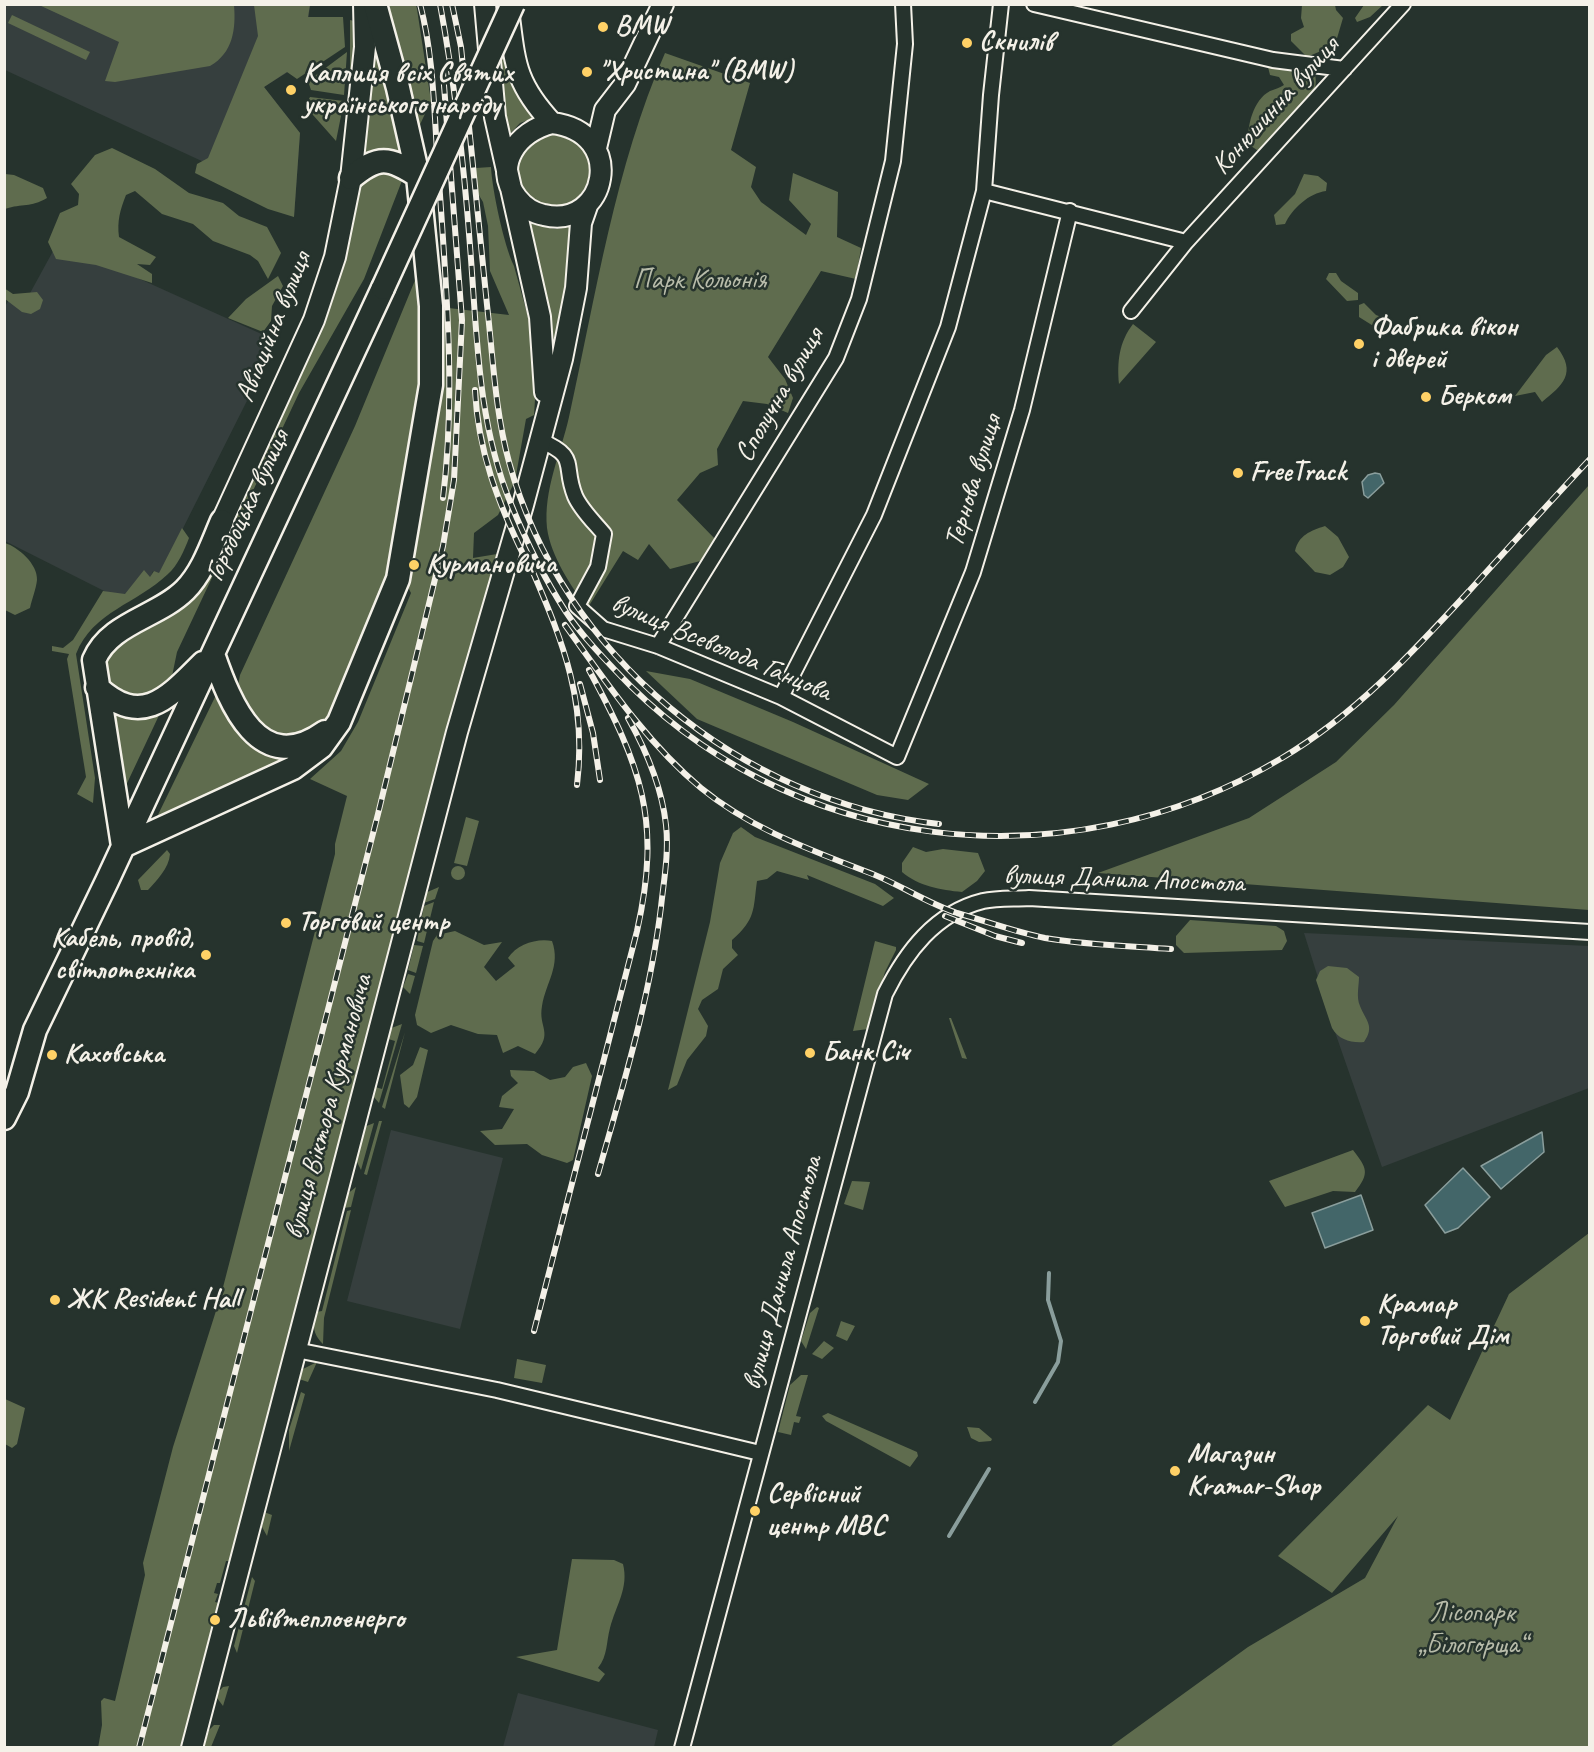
<!DOCTYPE html>
<html>
<head>
<meta charset="utf-8">
<style>
  body { margin:0 }
  #map { position:relative; width:1594px; height:1752px; overflow:hidden; background:#26332d; font-family:Caveat,sans-serif }
  canvas { display:block }
  .frame { position:absolute; inset:0; border:6px solid #f4f1e8; pointer-events:none }
</style>
</head>
<body>
<div id="map">
<canvas width="1594" height="1752"></canvas>
<div class="frame"></div>
</div>
<script>
const g = document.querySelector('canvas').getContext('2d');
g.lineJoin = 'round';
function fill(path, color) {
  g.fillStyle = color;
  g.fill(path, 'evenodd');
}
function strokePath(path, color, width, dash) {
  g.strokeStyle = color;
  g.lineWidth = width;
  g.lineCap = dash ? 'butt' : 'round';
  g.setLineDash(dash || []);
  g.stroke(path);
}
function write(font, color, halo, rows, align = 'center') {
  g.font = font + ' Caveat,sans-serif';
  g.lineWidth = 5;
  g.setLineDash([]);
  g.textBaseline = 'middle';
  g.strokeStyle = halo;
  g.fillStyle = color;
  for (const [text, x, y, turn = 0] of rows) {
    g.save();
    g.translate(x, y);
    g.rotate((+turn || 0) * Math.PI / 180);
    g.textAlign = isNaN(turn) ? turn : align;
    if (halo) g.strokeText(text, 0, 0);
    g.fillText(text, 0, 0);
    g.restore();
  }
}
fill(new Path2D(`
  M4 5H310L304 62 264 87 300 133 294 217 206 163 5 70Z
  M58 242 277 341 160 574 153 571 149 581 122 600 5 541 4 308 9 300 23 306Z
  M1304 933 1589 946V1088L1382 1167 1336 1035Z
  M391 1130 503 1158 460 1329 347 1301Z
  M518 1693 658 1730 654 1747H503Z`), '#363f3e');
fill(new Path2D(`
  M39 5H234C236 29 233 53 210 66L115 82 105 81 119 42Z
  M254 5H341H310L308 17H343L345 47 297 79 287 72 264 87 300 133 294 217 268 209 195 173 197 164 208 158 258 36Z
  M389 5H416L417 9 431 101 417 131Z
  M493 5H501L511 79 537 117 520 123 507 137Z
  M1302 5H1335L1336 10 1343 18 1335 45 1307 57 1291 41V34L1304 27 1301 18Z
  M1364 5V4L1383 5 1370 17 1357 22 1355 18Z
  M12 15 90 52 86 60 8 23Z
  M373 15 405 154 394 151 378 155 372 152 364 155 373 66Z
  M350 20 354 21 353 82H350Z
  M347 52 344 95 311 90 308 81Z
  M665 53 750 83 731 150 756 167 751 187 761 202 806 235 811 224 789 200 793 173 838 192 837 237 861 248 856 279 821 271 768 357 785 379 793 398 788 413 767 404 743 401 717 449 718 465 700 473 677 500 717 541 704 560 670 569 649 544 638 560 623 551 587 609C571 585 551 557 547 528 543 490 561 453 569 417 596 295 615 167 665 53Z
  M1267 63 1313 69C1327 98 1285 129 1267 149L1257 150 1248 144C1247 126 1253 100 1270 91 1275 89 1279 88 1284 85L1279 77 1270 75Z
  M310 97 344 101 336 141 305 106Z
  M558 129 590 149 592 185 576 204 552 210 529 200 516 179 518 154 524 143Z
  M112 148 155 169 189 193 223 203 239 216 267 227 281 253 268 279 258 261 250 255 213 241 193 224 162 214 135 191 126 195C120 210 117 221 119 237L156 257 150 265 137 264 152 274V283L96 265 56 259 48 242 60 213 78 205 79 194 71 184 95 155Z
  M491 167C492 189 504 246 514 266L538 353 534 415 526 419 515 481 498 515 474 533 473 558 497 554 230 1561H226L220 1583H217L214 1593 218 1594 215 1602 219 1603 182 1747 98 1748 102 1725 101 1701 104 1698 115 1701 145 1575 143 1563 173 1447 221 1295 335 854V844L347 796 310 779 341 751 358 722 411 593 406 583C431 494 439 399 440 307L509 315 490 271 488 226 483 202 474 187 476 168Z
  M384 168 403 178 364 279 299 393 177 652 171 681 147 701 111 688 104 666 111 646 186 601 324 319 347 248 360 183Z
  M5 174 14 175 43 188 47 198C30 208 23 203 5 209Z
  M1304 174 1318 176 1327 183 1326 191C1309 193 1292 209 1285 224L1276 225 1274 215 1295 194Z
  M528 223 555 229 573 226 575 267 556 355 548 307Z
  M418 273 423 342 420 409 395 559 326 724 301 738 263 733 237 691 240 675 355 426Z
  M1329 273H1336L1341 281 1358 293V300L1347 301 1326 279Z
  M278 276 283 286 272 306 271 321 263 332 228 318 246 299Z
  M4 288 13 294 37 292 43 300 40 309 31 314 22 312 5 299Z
  M1364 303 1376 315 1387 319 1385 326 1375 327 1359 317V305Z
  M1133 324 1156 342 1119 384C1117 362 1119 342 1133 324Z
  M1557 347C1577 373 1563 385 1542 402L1535 392 1515 396 1546 355Z
  M1589 485V910L1098 873 1249 818 1336 762 1394 705Z
  M1325 526 1338 537 1349 557 1343 567 1330 575 1315 572 1295 551C1299 535 1310 531 1325 526Z
  M182 528 189 538C184 551 178 565 168 574 137 604 93 611 76 654L95 778 93 803 77 794 86 777 67 659 69 654 52 651V646L63 648 73 640 103 591 125 594 144 570 150 577 154 571 159 573Z
  M5 543C18 547 38 564 37 580 36 589 32 599 30 608L15 615 5 610Z
  M646 671 690 679 793 722 929 784 908 800 877 795 697 719Z
  M217 693 240 723 315 745 155 821Z
  M109 705 162 709 121 796Z
  M466 817 479 821 467 866 454 863Z
  M741 827 755 837 875 884 894 898 883 906 807 875 809 880 777 871 767 879 757 881C753 910 756 919 732 940V948L738 955 723 969 718 989 702 1000 698 1009 708 1026 706 1036 687 1060 677 1085 668 1090 710 922 720 863 733 833Z
  M913 847 926 852 943 849 978 853 985 871 977 881 962 892C941 890 918 886 902 872V863Z
  M167 850 170 854C169 868 157 880 148 890H141L138 880Z
  M451 873a7 7 0 1 1 14 0a7 7 0 1 1-14 0Z
  M439 887 435 899 421 904 425 893Z
  M434 902 424 943 417 941 424 906Z
  M1190 920 1276 926 1284 931 1287 941 1282 950 1184 953 1176 945V936Z
  M455 931 484 945 502 942 484 967 496 981 515 966 508 958C517 944 537 938 552 941 561 966 546 982 542 1006 538 1028 554 1032 535 1054L518 1046 503 1053 497 1035 478 1034 451 1025 431 1033 417 1025 415 1015 433 941 437 935Z
  M875 941 896 947V950L885 972 868 1029 853 1031Z
  M414 945 423 946 416 973 408 970Z
  M1328 966 1347 968 1359 977C1359 986 1356 997 1360 1006 1366 1021 1375 1026 1364 1042 1351 1043 1339 1040 1332 1028L1316 980 1320 971Z
  M408 974 415 976 410 994 403 987Z
  M949 1018H951L967 1059 962 1058Z
  M402 1024 379 1103 373 1096 372 1086 382 1089 395 1041 385 1038 389 1029Z
  M405 1032 385 1109 382 1107Z
  M420 1047 428 1050 417 1097 409 1108 404 1104 400 1075 413 1065Z
  M586 1063 592 1076 573 1160 567 1163 542 1155 527 1144 495 1145 480 1131 502 1129 514 1109 499 1107 502 1096 518 1083 511 1076 510 1070 534 1071 550 1080 565 1077 573 1067Z
  M379 1121H382L367 1175 364 1174Z
  M374 1123 361 1170 355 1158 364 1127Z
  M1353 1150C1367 1168 1370 1173 1355 1192L1333 1191 1285 1207 1269 1181Z
  M852 1181 870 1182 863 1210 844 1204Z
  M356 1187 351 1207 343 1208 346 1195Z
  M351 1210 324 1318 323 1344C312 1333 313 1325 316 1312L322 1311 347 1211Z
  M1589 1233V1747H1110L1248 1647 1365 1578 1398 1516 1332 1593 1278 1556 1428 1405 1450 1420 1509 1294Z
  M817 1307 819 1308 806 1349 801 1341 810 1313Z
  M841 1321 855 1326 847 1341 836 1336Z
  M824 1341 834 1348 822 1359 812 1354Z
  M517 1359 546 1365 542 1383 514 1378Z
  M317 1362 308 1382 299 1379 303 1369Z
  M801 1375H808L796 1416 801 1417 799 1423 794 1422 791 1435 778 1432 790 1385Z
  M301 1392 305 1394 289 1451V1430Z
  M5 1399 25 1408 17 1444 12 1448 5 1444Z
  M828 1413 917 1452 918 1456 910 1467 826 1421 822 1416Z
  M967 1427 979 1428 992 1439 991 1441 979 1442 971 1438Z
  M264 1512 272 1515 267 1536 262 1527Z
  M572 1559 614 1560 623 1564C629 1588 616 1605 610 1628 606 1643 608 1655 598 1668L605 1674 599 1682 516 1657 557 1650Z
  M252 1577 255 1581 237 1653 234 1646Z
  M229 1686 223 1706 217 1698V1693L223 1687Z
  M214 1725H220L211 1747H204L209 1730Z`), '#5f6c4e');
const water = new Path2D(`
  M1375 473 1380 474 1384 483 1368 498 1364 495 1362 482 1368 475Z
  M1542 1132 1544 1152 1501 1189 1481 1166Z
  M1463 1168 1490 1197 1458 1228 1445 1233 1425 1205Z
  M1361 1195 1373 1230 1325 1248 1312 1213Z`);
fill(water, '#436669');
strokePath(water, '#8a9e9c', 1.5);
strokePath(new Path2D(`
  M1035 1402 1058 1362 1061 1341 1048 1300 1049 1273
  M949 1536 989 1469`), '#8a9e9c', 4);
const street = new Path2D(`
  M1034 4 1273 60 1344 69
  M984 191 1186 242
  M1131 311 1186 242 1403 4
  M539 440C580 457 562 464 575 496 581 510 595 523 604 534L598 567 577 606 603 629 658 646 781 697 897 757 973 572 1022 410 1070 211
  M658 646 836 358 859 299 893 161 905 44 903 4
  M781 697 874 515 948 327 984 191 991 95 1001 4
  M296 1350 497 1390 760 1453
  M682 1748 885 994C906 952 935 913 983 901 997 898 1014 899 1029 898L1590 932`);
const secondary = new Path2D(`
  M485 4 495 117 540 317 545 392
  M508 9C515 62 514 82 552 123 628 132 607 230 544 215 533 213 524 207 517 198 492 165 518 131 552 123
  M596 148 605 110 625 84 663 4
  M222 521 314 320 335 257 351 178 365 47 364 4
  M192 1748 457 732 523 505 562 359 576 288 581 223 588 203`);
const primary = new Path2D(`
  M351 178C378 155 389 157 418 176
  M213 654C230 703 259 779 325 732
  M97 687C142 729 169 697 203 663
  M123 846 293 768 321 747 339 722 398 579 431 385V306L418 176 398 88 375 4
  M123 846 94 660C109 623 158 617 185 590 203 572 212 544 222 521
  M4 1118 17 1092 35 1030 107 881 383 288`);
strokePath(street, '#f4f1e8', 18);
strokePath(secondary, '#f4f1e8', 24);
strokePath(primary, '#f4f1e8', 27);
strokePath(street, '#26332d', 14);
strokePath(secondary, '#26332d', 20);
strokePath(primary, '#26332d', 22);
const rail = new Path2D(`
  M420 4C435 61 434 122 439 180 446 286 456 392 443 498
  M440 4C455 85 464 165 470 246 477 332 477 422 511 504 526 541 544 578 566 612 580 633 597 651 614 669 787 855 1066 887 1282 758 1356 714 1412 653 1470 590 1510 546 1550 502 1590 459
  M452 4 461 47C470 133 478 219 487 305 493 357 495 411 509 462 562 655 740 802 939 824
  M475 390C478 451 498 503 525 558
  M532 570C564 644 587 703 577 785
  M565 625C606 682 647 743 701 788 752 830 814 851 875 875 902 886 929 904 957 913 986 921 1015 932 1045 938 1086 945 1129 946 1171 949
  M580 684 593 733 600 780
  M945 916 995 936 1022 943
  M598 1174C623 1085 650 998 661 907 664 879 669 853 666 825 662 788 646 750 628 718
  M534 1331 637 931C662 820 641 766 589 670
  M139 1748 378 814 443 546 454 480 462 320 443 72`);
strokePath(rail, '#f4f1e8', 6);
strokePath(rail, '#26332d', 4, [11]);
const primaryBridge = new Path2D(`
  M383 288 513 4`);
strokePath(primaryBridge, '#f4f1e8', 27, []);
strokePath(primaryBridge, '#26332d', 22);
for (const [x, y, r, color] of [
  [603,27,6,"#ffd166"],
  [967,43,6,"#ffd166"],
  [587,72,6,"#ffd166"],
  [291,90,6,"#ffd166"],
  [1359,344,6,"#ffd166"],
  [1426,397,6,"#ffd166"],
  [1238,473,6,"#ffd166"],
  [414,565,6,"#ffd166"],
  [286,923,6,"#ffd166"],
  [206,955,6,"#ffd166"],
  [810,1053,6,"#ffd166"],
  [52,1055,6,"#ffd166"],
  [55,1300,6,"#ffd166"],
  [1365,1321,6,"#ffd166"],
  [1175,1471,6,"#ffd166"],
  [755,1511,6,"#ffd166"],
  [215,1620,6,"#ffd166"]
]) {
  const dot = new Path2D();
  dot.arc(x, y, r, 0, 2 * Math.PI);
  g.fillStyle = color;
  g.fill(dot);
  strokePath(dot, '#26332d', 2);
}
write('bold 28px', '#f4f1e8', '#26332d', [
  ["BMW",615,27],
  ["Скнилів",979,43],
  ["\"Христина\" (BMW)",599,72],
  ["Каплиця всіх Святих",303,74],
  ["українського народу",303,106],
  ["Фабрика вікон",1371,328],
  ["і дверей",1371,360],
  ["Берком",1438,397],
  ["FreeTrack",1250,473],
  ["Курмановича",426,565],
  ["Торговий центр",298,923],
  ["Кабель, провід,",194,939,"right"],
  ["світлотехніка",194,971,"right"],
  ["Банк Січ",822,1053],
  ["Каховська",64,1055],
  ["ЖК Resident Hall",67,1300],
  ["Крамар",1377,1305],
  ["Торговий Дім",1377,1337],
  ["Магазин",1187,1455],
  ["Kramar-Shop",1187,1487],
  ["Сервісний",767,1495],
  ["центр МВС",767,1527],
  ["Львівтеплоенерго",227,1620]
], 'left');
write('28px', '#f4f1e8', '#26332d', [
  ["Конюшинна вулиця",1276,106,-48],
  ["Авіаційна вулиця",274,327,-68],
  ["Сполучна вулиця",780,395,-60],
  ["Тернова вулиця",974,481,-73],
  ["Городоцька вулиця",248,506,-65],
  ["вулиця Всеволода Ганцова",721,648,23],
  ["вулиця Данила Апостола",1124,880,2],
  ["вулиця Віктора Курмановича",329,1107,-75],
  ["вулиця Данила Апостола",783,1273,-75]
]);
write('28px', '#b8bcaa', '#26332d', [
  ["Парк Кольонія",700,281],
  ["Лісопарк",1472,1614],
  ["„Білогорща“",1472,1646]
]);
</script>
</body>
</html>
